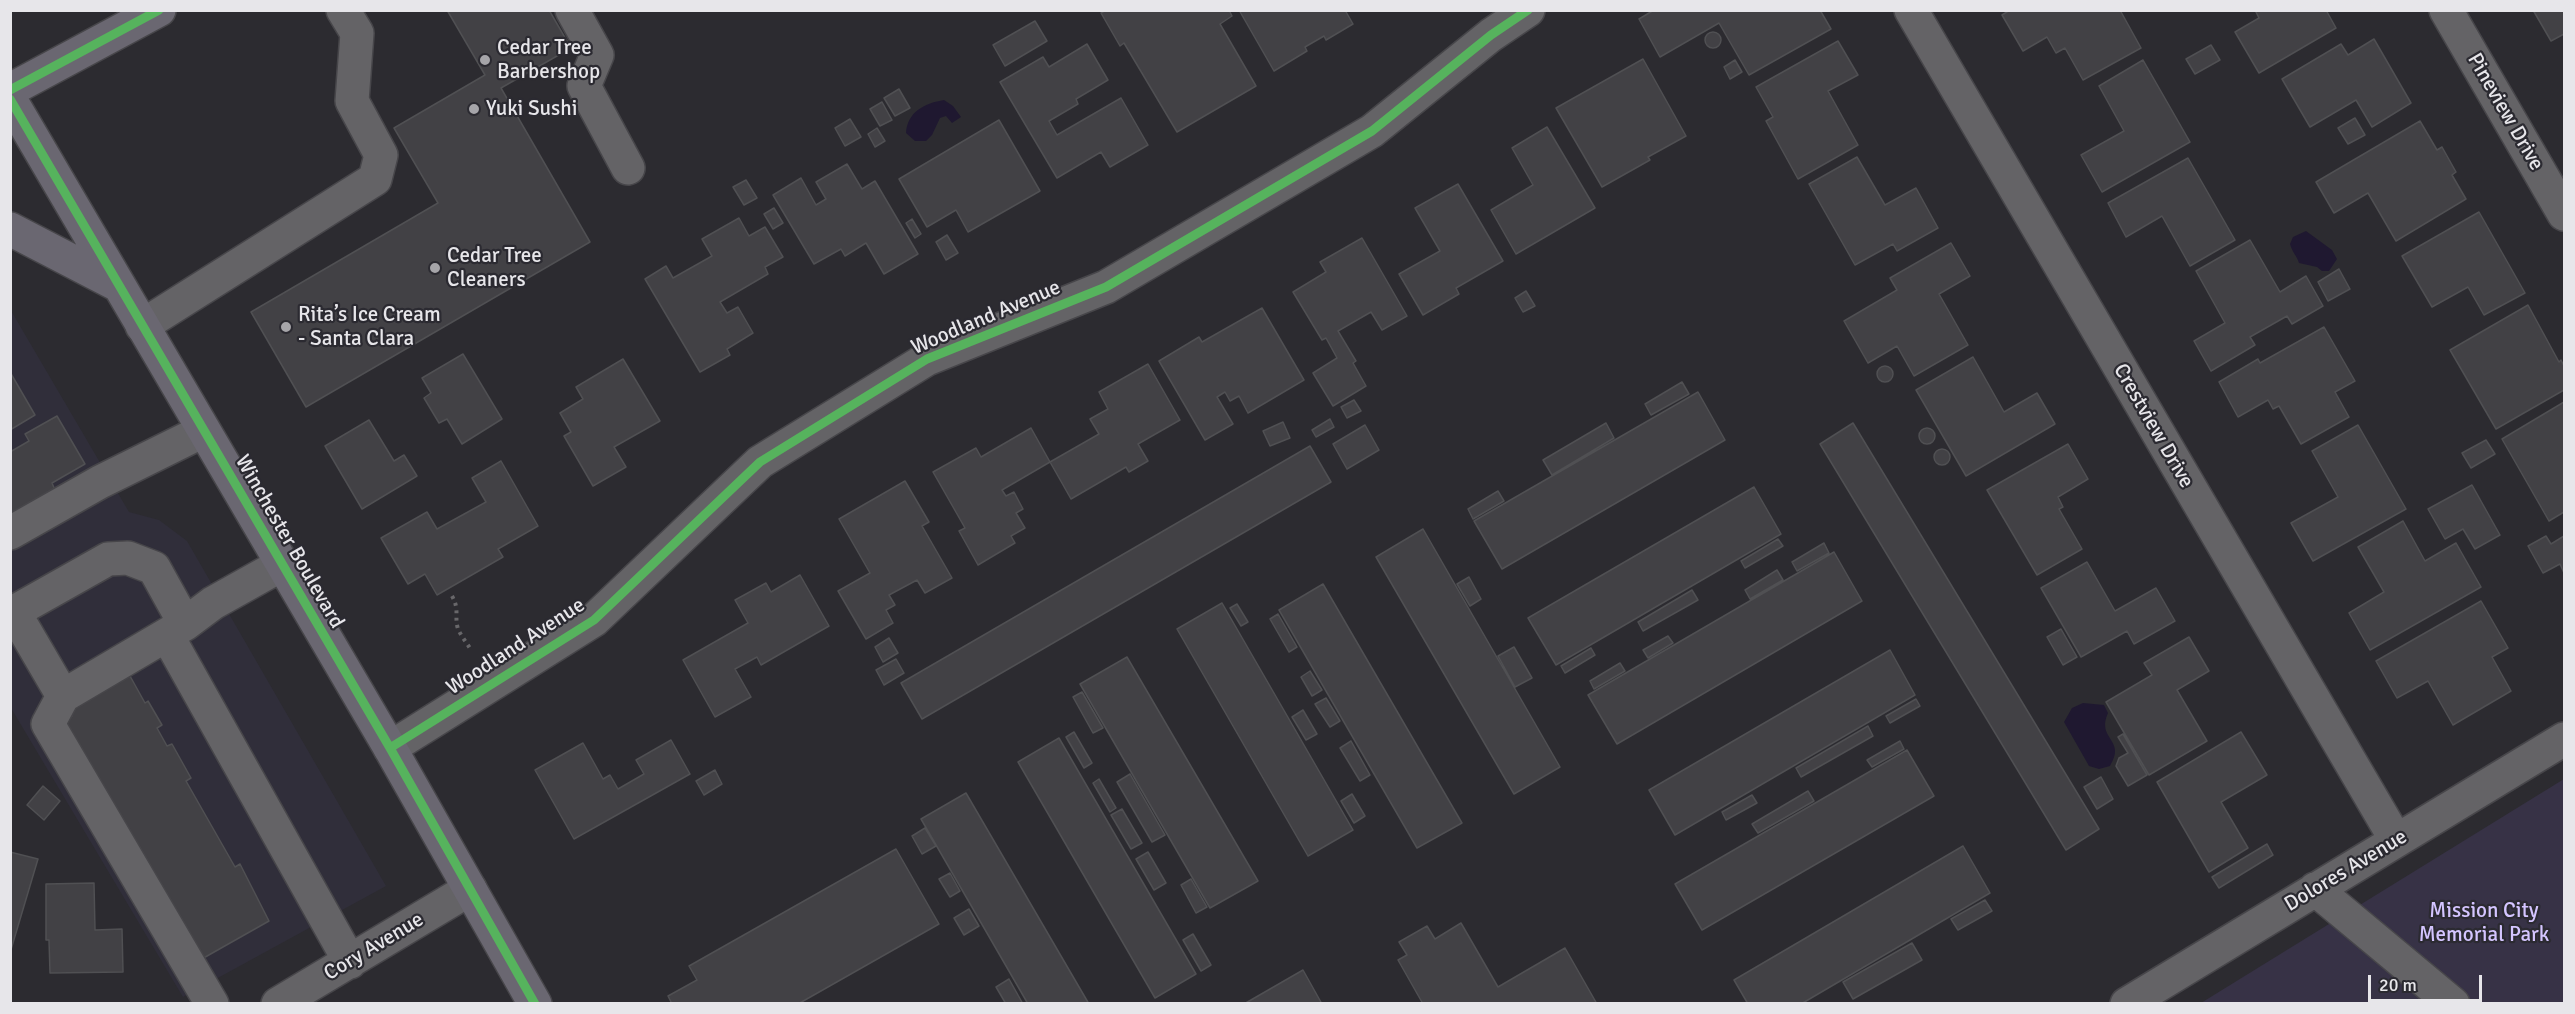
<!DOCTYPE html>
<html>
<head>
<meta charset="utf-8">
<style>
  body { margin:0 }
  #map { position:relative; width:2575px; height:1014px; overflow:hidden; background:#2c2b30; font-family:Signika,sans-serif }
  canvas { display:block }
  .frame { position:absolute; inset:0; border:12px solid #e7e6ea; pointer-events:none }
  .scale { position:absolute; left:2368px; top:975px; width:114px; height:27px; box-sizing:border-box; border:3px solid #e7e6ea; border-top:0; padding-left:8px; font-size:18px; line-height:21px; white-space:nowrap; color:#e7e6ea; -webkit-text-stroke:4px #2b2a31; paint-order:stroke }
</style>
</head>
<body>
<div id="map">
<canvas width="2575" height="1014"></canvas>
<div class="frame"></div>
<div class="scale">20 m</div>
</div>
<script>
const g = document.querySelector('canvas').getContext('2d');
g.lineJoin = 'round';
function fill(path, color) {
  g.fillStyle = color;
  g.fill(path, 'evenodd');
}
function strokePath(path, color, width, dash) {
  g.strokeStyle = color;
  g.lineWidth = width;
  g.lineCap = dash ? 'butt' : 'round';
  g.setLineDash(dash || []);
  g.stroke(path);
}
function write(font, color, halo, rows, align = 'center') {
  g.font = font + ' Signika,sans-serif';
  g.lineWidth = 4.5;
  g.setLineDash([]);
  g.textBaseline = 'middle';
  g.strokeStyle = halo;
  g.fillStyle = color;
  for (const [text, x, y, turn = 0] of rows) {
    g.save();
    g.translate(x, y);
    g.rotate((+turn || 0) * Math.PI / 180);
    g.textAlign = isNaN(turn) ? turn : align;
    if (halo) g.strokeText(text, 0, 0);
    g.fillText(text, 0, 0);
    g.restore();
  }
}
fill(new Path2D(`
  M10 309 129 512 159 520 187 541 386 886 183 997 11 708Z`), '#302e3a');
fill(new Path2D(`
  M2564 779V1003H2201Z`), '#373246');
fill(new Path2D(`
  M944 100 953 106 961 117 952 123 946 116 940 118 932 135 926 141H915L906 133C907 112 925 103 944 100Z
  M2306 231 2332 250 2337 259 2329 271H2322L2317 267 2299 263C2297 256 2292 252 2290 244L2293 237Z
  M2083 703 2104 705 2108 713C2096 740 2127 739 2110 766L2099 769 2089 766 2064 722 2072 708Z`), '#1f1830');
const building = new Path2D(`
  M447 10H549L571 48 501 88 590 242 306 407 251 312 438 203 394 128 485 75Z
  M1106 10H1229L1232 16 1220 24 1256 86 1177 132 1124 43 1120 46 1101 13Z
  M1239 10H1345L1353 24 1326 40 1324 36 1305 47 1307 51 1274 71Z
  M1654 10H1820L1831 29 1749 75 1719 23 1660 57 1639 19Z
  M2010 10H2120L2141 48 2083 80 2065 48 2056 53 2047 37 2023 51 2002 15Z
  M2255 10H2326L2336 28 2259 73 2235 32 2259 18Z
  M2533 10H2564V34L2551 41Z
  M1035 21 1047 41 1005 66 993 45Z
  M1705 40a8 8 0 1 1 16 0a8 8 0 1 1-16 0Z
  M2374 39 2411 103 2372 127 2356 100 2310 127 2282 79 2341 44 2348 55Z
  M1838 41 1858 75 1828 91 1858 145 1798 179 1766 121 1773 117 1756 87Z
  M1087 44 1108 80 1076 99 1078 104 1049 121 1057 135 1121 98 1148 145 1110 167 1101 152 1057 178 1000 82 1043 57 1049 67Z
  M2211 45 2220 60 2195 74 2186 59Z
  M1643 59 1686 136 1648 157 1650 160 1602 187 1556 108Z
  M1735 60 1742 72 1730 79 1724 67Z
  M2143 60 2190 142 2102 192 2081 155 2124 131 2099 86Z
  M899 89 910 108 895 116 884 98Z
  M882 102 892 120 880 126 870 109Z
  M2355 118 2365 135 2348 144 2338 128Z
  M850 119 861 137 845 146 835 128Z
  M999 120 1040 191 968 232 956 210 927 227 899 179Z
  M2420 121 2437 150 2442 147 2456 172 2452 175 2466 199 2396 241 2368 193 2334 213 2316 182Z
  M1547 127 1595 208 1516 254 1491 210 1533 185 1512 148Z
  M877 128 885 141 875 147 868 134Z
  M1857 157 1885 205 1916 188 1938 228 1897 251 1893 244 1855 265 1809 184Z
  M2188 158 2235 240 2190 266 2162 216 2126 237 2108 203Z
  M847 164 862 189 875 181 918 254 884 274 866 243 845 256 841 249 814 264 773 195 801 178 816 205 826 199 816 182Z
  M746 180 757 198 744 205 733 187Z
  M1458 184 1503 261 1456 288 1459 294 1423 315 1399 274 1440 251 1415 208Z
  M774 208 783 223 773 229 764 214Z
  M2479 212 2525 293 2484 315 2468 287 2432 307 2402 256Z
  M739 218 749 236 765 227 783 257 765 267 768 274 720 302 727 313 738 307 753 333 727 349 730 355 700 372 645 279 666 266 673 278 712 256 702 239Z
  M912 219 921 234 915 238 906 223Z
  M947 235 958 253 946 260 936 242Z
  M1362 238 1407 316 1382 330 1371 312 1338 331 1356 361 1353 363 1366 386 1333 406 1313 373 1337 358 1326 338 1322 340 1293 292 1326 272 1320 262Z
  M2250 240 2280 292 2306 276 2323 306 2292 324 2287 316 2250 337 2255 345 2211 371 2194 341 2225 323 2196 271Z
  M1951 243 1970 276 1939 294 1968 345 1914 376 1897 346 1868 363 1844 321 1897 290 1890 278Z
  M2339 269 2350 289 2328 301 2318 282Z
  M1526 291 1535 306 1523 312 1515 298Z
  M2528 305 2559 362 2561 360 2564 366V390L2496 429 2450 350Z
  M1262 308 1304 380 1248 413 1239 396 1230 401 1225 392 1217 397 1233 424 1205 440 1159 361 1199 337 1202 342Z
  M2324 327 2355 381 2335 392 2349 417 2301 444 2279 406 2273 409 2268 400 2238 417 2219 382 2258 359 2260 363Z
  M463 354 502 419 462 444 447 419 439 423 424 398 431 393 422 378Z
  M1973 357 2004 412 2037 393 2055 424 1966 476 1916 390Z
  M623 359 660 421 614 447 626 467 593 486 564 436 571 432 560 413 583 399 576 387Z
  M1148 364 1180 420 1138 444 1148 461 1129 472 1126 467 1071 499 1050 462 1099 434 1090 419 1108 409 1099 392Z
  M1877 374a8 8 0 1 1 16 0a8 8 0 1 1-16 0Z
  M10 372 35 415 10 430Z
  M1682 382 1689 394 1651 415 1645 404Z
  M1698 392 1725 440 1502 569 1474 521Z
  M1354 400 1361 411 1347 418 1341 407Z
  M2564 402V512L2549 521 2502 439Z
  M57 416 85 464 52 483 55 490 10 515V452L29 441 25 434Z
  M1330 419 1334 427 1316 437 1312 430Z
  M369 420 394 461 404 455 417 476 362 509 325 446Z
  M1283 422 1290 438 1270 446 1263 431Z
  M1606 423 1614 438 1552 475 1543 460Z
  M1853 423 2099 829 2066 850 1820 444Z
  M1365 425 1379 450 1347 469 1333 444Z
  M2358 425 2406 509 2313 561 2291 523 2338 497 2312 451Z
  M1031 428 1050 462 1002 490 1006 496 1014 492 1023 509 1016 513 1025 528 1011 536 1015 543 978 565 959 531 965 528 933 472 976 448 981 457Z
  M1919 436a8 8 0 1 1 16 0a8 8 0 1 1-16 0Z
  M2486 440 2495 454 2471 468 2462 453Z
  M2068 444 2088 479 2058 497 2063 507 2059 509 2082 549 2037 575 1987 490Z
  M1310 446 1331 482 922 719 901 683Z
  M1934 457a8 8 0 1 1 16 0a8 8 0 1 1-16 0Z
  M501 461 538 526 498 549 503 557 437 595 425 574 408 584 381 538 427 512 437 529 486 502 472 478Z
  M905 481 929 522 922 526 952 578 925 593 917 580 889 595 895 605 886 610 893 623 866 639 838 591 870 573 839 519Z
  M2472 485 2500 535 2475 549 2463 529 2445 539 2428 509Z
  M1754 487 1781 534 1556 665 1528 618Z
  M1498 491 1504 501 1473 519 1468 509Z
  M2403 521 2425 561 2456 543 2481 587 2370 650 2349 613 2384 592 2358 547Z
  M1423 529 1560 767 1514 794 1376 557Z
  M2546 536 2551 544 2564 536V573L2560 564 2543 573 2528 546Z
  M1778 539 1783 546 1745 568 1741 561Z
  M1824 543 1829 553 1797 571 1792 562Z
  M1834 552 1862 601 1617 744 1588 695Z
  M2087 562 2115 611 2156 588 2175 621 2134 644 2127 631 2081 657 2041 588Z
  M1777 570 1783 580 1750 599 1745 590Z
  M800 575 829 626 761 665 757 657 735 669 751 697 715 717 683 660 748 623 735 600 766 583 771 592Z
  M1469 577 1481 599 1470 606 1457 584Z
  M1323 584 1462 823 1417 848 1279 610Z
  M1692 590 1698 600 1643 631 1638 622Z
  M2481 601 2508 648 2492 657 2511 691 2453 725 2428 681 2397 698 2376 661Z
  M1222 603 1353 830 1308 856 1177 629Z
  M1237 604 1248 622 1241 626 1230 608Z
  M1278 614 1297 647 1289 652 1270 619Z
  M2061 629 2077 657 2063 665 2047 637Z
  M1668 636 1673 643 1648 658 1643 650Z
  M2189 637 2209 671 2177 690 2207 741 2149 775 2106 702 2152 675 2144 663Z
  M889 638 898 653 883 662 875 647Z
  M1514 647 1532 678 1515 687 1498 656Z
  M1591 648 1595 655 1565 673 1561 666Z
  M1890 650 1915 695 1675 835 1649 790Z
  M1127 657 1258 881 1210 908 1080 684Z
  M896 659 904 673 884 685 876 670Z
  M1620 663 1625 671 1594 689 1590 681Z
  M1310 671 1322 690 1312 696 1301 677Z
  M130 676 145 703 148 701 162 725 157 728 167 746 172 744 191 778 186 781 235 867 240 864 269 921 200 960 64 721 72 716 69 711Z
  M1082 692 1103 728 1093 733 1073 697Z
  M1326 698 1340 721 1330 727 1315 704Z
  M1916 699 1920 706 1890 723 1886 716Z
  M1303 710 1317 734 1306 740 1292 717Z
  M1868 726 1873 736 1801 777 1796 768Z
  M1074 732 1092 763 1084 768 1066 737Z
  M2241 732 2267 775 2221 802 2248 848 2209 872 2157 782Z
  M2123 734 2147 775 2128 786 2116 766 2119 758 2128 753 2118 737Z
  M1059 738 1196 974 1155 998 1018 762Z
  M671 740 690 774 574 839 535 770 583 743 603 779 610 775 618 789 644 774 636 760Z
  M1351 741 1370 775 1360 781 1340 748Z
  M1900 741 1904 749 1872 767 1867 760Z
  M1907 750 1934 796 1702 930 1675 884Z
  M715 770 722 784 704 795 696 781Z
  M1130 774 1165 835 1152 842 1117 782Z
  M2101 777 2113 799 2097 809 2084 787Z
  M1099 779 1116 808 1110 812 1093 783Z
  M43 786 60 801 44 820 27 805Z
  M1808 791 1814 801 1758 833 1752 824Z
  M966 793 1089 1004H1028L921 819Z
  M1352 794 1365 816 1354 823 1341 801Z
  M1752 795 1757 803 1726 820 1722 812Z
  M1122 809 1142 843 1131 849 1111 815Z
  M925 828 936 846 922 854 912 836Z
  M2267 844 2273 855 2219 888 2212 877Z
  M1963 846 1990 893 1801 1004H1748L1734 980Z
  M896 849 939 924 798 1004H672L668 996 697 980 689 966Z
  M10 852 38 859 10 953Z
  M1148 852 1166 883 1154 890 1136 859Z
  M950 873 960 891 950 897 939 879Z
  M1191 879 1207 907 1196 913 1181 885Z
  M94 883 95 930 122 929 123 972 50 973 49 940H46V884Z
  M1985 900 1992 911 1958 930 1951 919Z
  M969 909 979 926 964 935 954 918Z
  M1461 923 1498 987 1565 948 1597 1004H1423L1398 960 1407 955 1399 942 1427 926 1435 939Z
  M1193 934 1211 965 1201 971 1183 940Z
  M1912 943 1922 960 1853 999 1843 982Z
  M1303 970 1322 1004H1244Z
  M1009 979 1023 1004H1006L996 987Z`);
fill(building, '#424145');
strokePath(building, '#505053', 1.5);
const minor = new Path2D(`
  M572 10 597 55 584 86 628 168
  M1911 10 2396 840
  M2446 10 2564 214
  M142 326 375 179 381 155 352 101 357 33 343 10
  M10 533 100 482 203 431
  M185 624 154 568 128 558 108 559 14 612 63 696 185 624 213 603 281 565
  M167 635 350 962
  M63 696 48 724 212 1004
  M390 748 594 620 760 462 927 359 1106 287 1372 131 1491 35 1528 10
  M2315 889 2453 1004
  M278 1004 470 889
  M2127 1004 2564 739`);
const major = new Path2D(`
  M10 90 159 10
  M10 99 390 748 535 1004
  M10 229 118 285`);
strokePath(minor, '#47464a', 36);
strokePath(major, '#47464a', 36);
strokePath(new Path2D(`
  M452 596C460 610 454 616 458 629 461 636 467 643 471 650`), '#68676a', 4, [3, 4.5]);
strokePath(minor, '#646366', 33);
strokePath(major, '#6a6771', 33);
strokePath(new Path2D(`
  M10 90 159 10
  M10 99 390 748 535 1004
  M390 748 594 620 760 462 927 359 1106 287 1372 131 1491 35 1528 10`), '#56b35d', 9);
for (const [x, y, r, color] of [
  [485,60,6,"#a6a5a9"],
  [474,109,6,"#a6a5a9"],
  [435,268,6,"#a6a5a9"],
  [286,327,6,"#a6a5a9"]
]) {
  const dot = new Path2D();
  dot.arc(x, y, r, 0, 2 * Math.PI);
  g.fillStyle = color;
  g.fill(dot);
  strokePath(dot, '#2b2a31', 2);
}
write('21px', '#e7e6ea', '#2b2a31', [
  ["Cedar Tree",497,48],
  ["Barbershop",497,72],
  ["Yuki Sushi",486,109],
  ["Cedar Tree",447,256],
  ["Cleaners",447,280],
  ["Rita’s Ice Cream",298,315],
  ["- Santa Clara",298,339]
], 'left');
write('21px', '#e7e6ea', '#2b2a31', [
  ["Pineview Drive",2505,112,60],
  ["Woodland Avenue",986,318,-23],
  ["Crestview Drive",2153,426,60],
  ["Winchester Boulevard",289,542,60],
  ["Woodland Avenue",516,647,-33],
  ["Dolores Avenue",2346,871,-31],
  ["Cory Avenue",374,947,-31]
]);
write('21px', '#d4c5ff', '#2b2a31', [
  ["Mission City",2484,911],
  ["Memorial Park",2484,935]
]);
</script>
</body>
</html>
